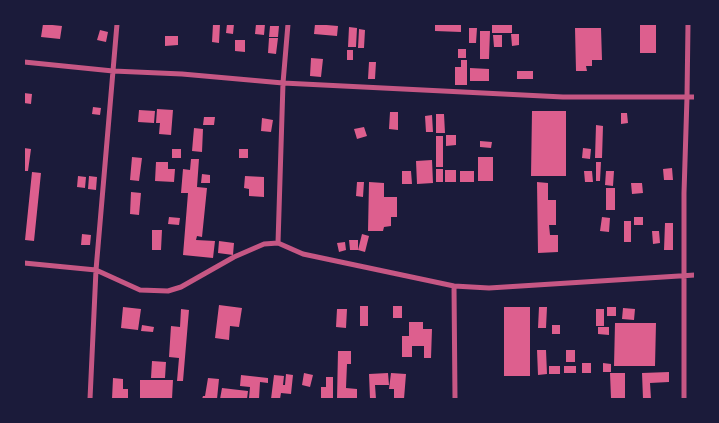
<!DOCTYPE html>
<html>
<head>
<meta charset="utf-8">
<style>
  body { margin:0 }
  #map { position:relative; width:719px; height:423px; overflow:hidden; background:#1b1b3a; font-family:Manrope,sans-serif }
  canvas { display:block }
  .frame { position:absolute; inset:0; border:25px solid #1b1b3a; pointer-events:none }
</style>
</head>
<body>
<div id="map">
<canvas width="719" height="423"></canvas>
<div class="frame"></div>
</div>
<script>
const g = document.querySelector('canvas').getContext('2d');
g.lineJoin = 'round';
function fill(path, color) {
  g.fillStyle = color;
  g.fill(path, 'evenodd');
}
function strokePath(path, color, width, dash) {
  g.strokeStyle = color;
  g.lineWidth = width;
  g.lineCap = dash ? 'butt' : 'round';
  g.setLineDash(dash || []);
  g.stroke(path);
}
fill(new Path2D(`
  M43 24 62 26 60 39 41 37Z
  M213 24H220L219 43 212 42Z
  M227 24H234L233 34 226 33Z
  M256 24H265L264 35 255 34Z
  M315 24 338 26 337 36 314 34Z
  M435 24H461V32L435 31Z
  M492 24H512V33H492Z
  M640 24H656V53H640Z
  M270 26H279L278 37H269Z
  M349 27 357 28 356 47H348Z
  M469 28H477L476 43H469Z
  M575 28H601L602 60H592V66H586L587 71H576Z
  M359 29 365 30 364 48H358Z
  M100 30 108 32 106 42 97 40Z
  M480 31H490L489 59H480Z
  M511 34H519V45L512 46Z
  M493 35H502V47H494Z
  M165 36H178V45L165 46Z
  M269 38H278L276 54 268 53Z
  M235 40H245V52L235 51Z
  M458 49H466V58H458Z
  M347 50H353V60H347Z
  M311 58 323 59 321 77 310 76Z
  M461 60H467V85H455V67H461Z
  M369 62H376L375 79H368Z
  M470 68 489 69V81H470Z
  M517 71H533V79H517Z
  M24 93 32 94 31 104 24 103Z
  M93 107 101 108 100 115 92 114Z
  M157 109 173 110 171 135 159 134 160 123H156Z
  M139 110 155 111 154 123 138 122Z
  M532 111H566V176H531Z
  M390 112H398V130L389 129Z
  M621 113H627L628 123 621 124Z
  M436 114H444L445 133H436Z
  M432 115 433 132H426L425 116Z
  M204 117H215L214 125H203Z
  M262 118 273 120 271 132 261 131Z
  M596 125 603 126 602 158H595Z
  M364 127 367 136 357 139 354 129Z
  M194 128 203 129 202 152 192 151Z
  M446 135H456V145L446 146Z
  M436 136H443V167H436Z
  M480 141 492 142 491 148 480 147Z
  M24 148 31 149 28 171H24Z
  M583 148 591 149 590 159 582 158Z
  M172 149H181V158H172Z
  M239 149H248V158H239Z
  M132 157 142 158 139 181 130 180Z
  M478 157H493V181H478Z
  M191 159H199L197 187 207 188 202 237 197 236 196 240 215 241 213 258 183 255 188 193H181L183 169 190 170Z
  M432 160 433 183 417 184 416 161Z
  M156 162H168V169H175L174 182 155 181Z
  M596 162H601L600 181H596Z
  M672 168 673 180H664L663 169Z
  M436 169H443V182H436Z
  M445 170H456V182H445Z
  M402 171H411L412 184H402Z
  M460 171H474V182H460Z
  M584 171H592L593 182H585Z
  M606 171H614L613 186 605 185Z
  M32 172 41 173 34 241 25 240Z
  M202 174 210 175V183H201Z
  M78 176 86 177 85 188 77 187Z
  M89 176 97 177 96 190 88 189Z
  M245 176 264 177V197L249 196V189L244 188Z
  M357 182H364L363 197 356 196Z
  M369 182 384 183V197H397V217H391V226L384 227 383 231H368Z
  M537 182 548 183V200H556V225H549L550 235H558V252L538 253Z
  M631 183H642L643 193 632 194Z
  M606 188H615V210H606Z
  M131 192 141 193 139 215 130 214Z
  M169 217 180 218 179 225 168 224Z
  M602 217 610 218 609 232 600 231Z
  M634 217H643V225H634Z
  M624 221H631V242H624Z
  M665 223H673V250H664Z
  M152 230H162L161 250H152Z
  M652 231H659L660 243 653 244Z
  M82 234 91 235 90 245H81Z
  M362 234 369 236 365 252 358 250Z
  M349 240H358V250H350Z
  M219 241 234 243 233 255 218 253Z
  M345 242 346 250 339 252 337 243Z
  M219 305 242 308 239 327 230 326 229 340 215 338Z
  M360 306H368V326H360Z
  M393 306H402V318H393Z
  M123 307 141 309 138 330 121 328Z
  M504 307H530V376H504Z
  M539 307H547L546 328H538Z
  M607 307H616V316H607Z
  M623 308 635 309 634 320 622 319Z
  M181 309 189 310 183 381H177L179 358 169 357 171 326 180 327Z
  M337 309H347L346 328 336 327Z
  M596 309H604V326H596Z
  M409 322H423V329H432L431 358H424V346H412V357H402V336H409Z
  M615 323H656L655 366H614Z
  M142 325 154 327 153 332 141 331Z
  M552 325H560V334H552Z
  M598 327H609V335L598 334Z
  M537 350H546L547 374 538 375Z
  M566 350H575V362H566Z
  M338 351H351V364H347L346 388 357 389V399H337Z
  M152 361 166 362 165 378H151Z
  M582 363H591V373H582Z
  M603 363 611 364V372H603Z
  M549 366H560V374H549Z
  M564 366H576V373H564Z
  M669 372V382L650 383 651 399H643L642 373Z
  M304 373 313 375 310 387 302 385Z
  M388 373 389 385H375L376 399H370L369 374Z
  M391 373 406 374 404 399H394V389H389Z
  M610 373H625V398H611Z
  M286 374 293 375 291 394 281 393 280 399H271L274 375 284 376 283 385H285Z
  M241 375 268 378V383L260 382 259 399 249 398 250 387 240 386Z
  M326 377H333V399H321V387H326Z
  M113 378 123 379V389H128V399H112Z
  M208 378 219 379 217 399H202L203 396H205Z
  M140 380H173L172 399H140Z
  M222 388 248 391 247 399H220Z`), '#dd5f8e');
strokePath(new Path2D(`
  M688 24 687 97H695
  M24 62 113 71 182 74 283 83 563 97H687L684 193V399
  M278 243 283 83 288 24
  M24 263 96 270 140 290 168 291 181 287 234 257 264 244 278 243 303 254 454 286 489 288 695 275
  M454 286 455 399
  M90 399 96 270 117 24`), '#c65784', 5);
</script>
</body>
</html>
